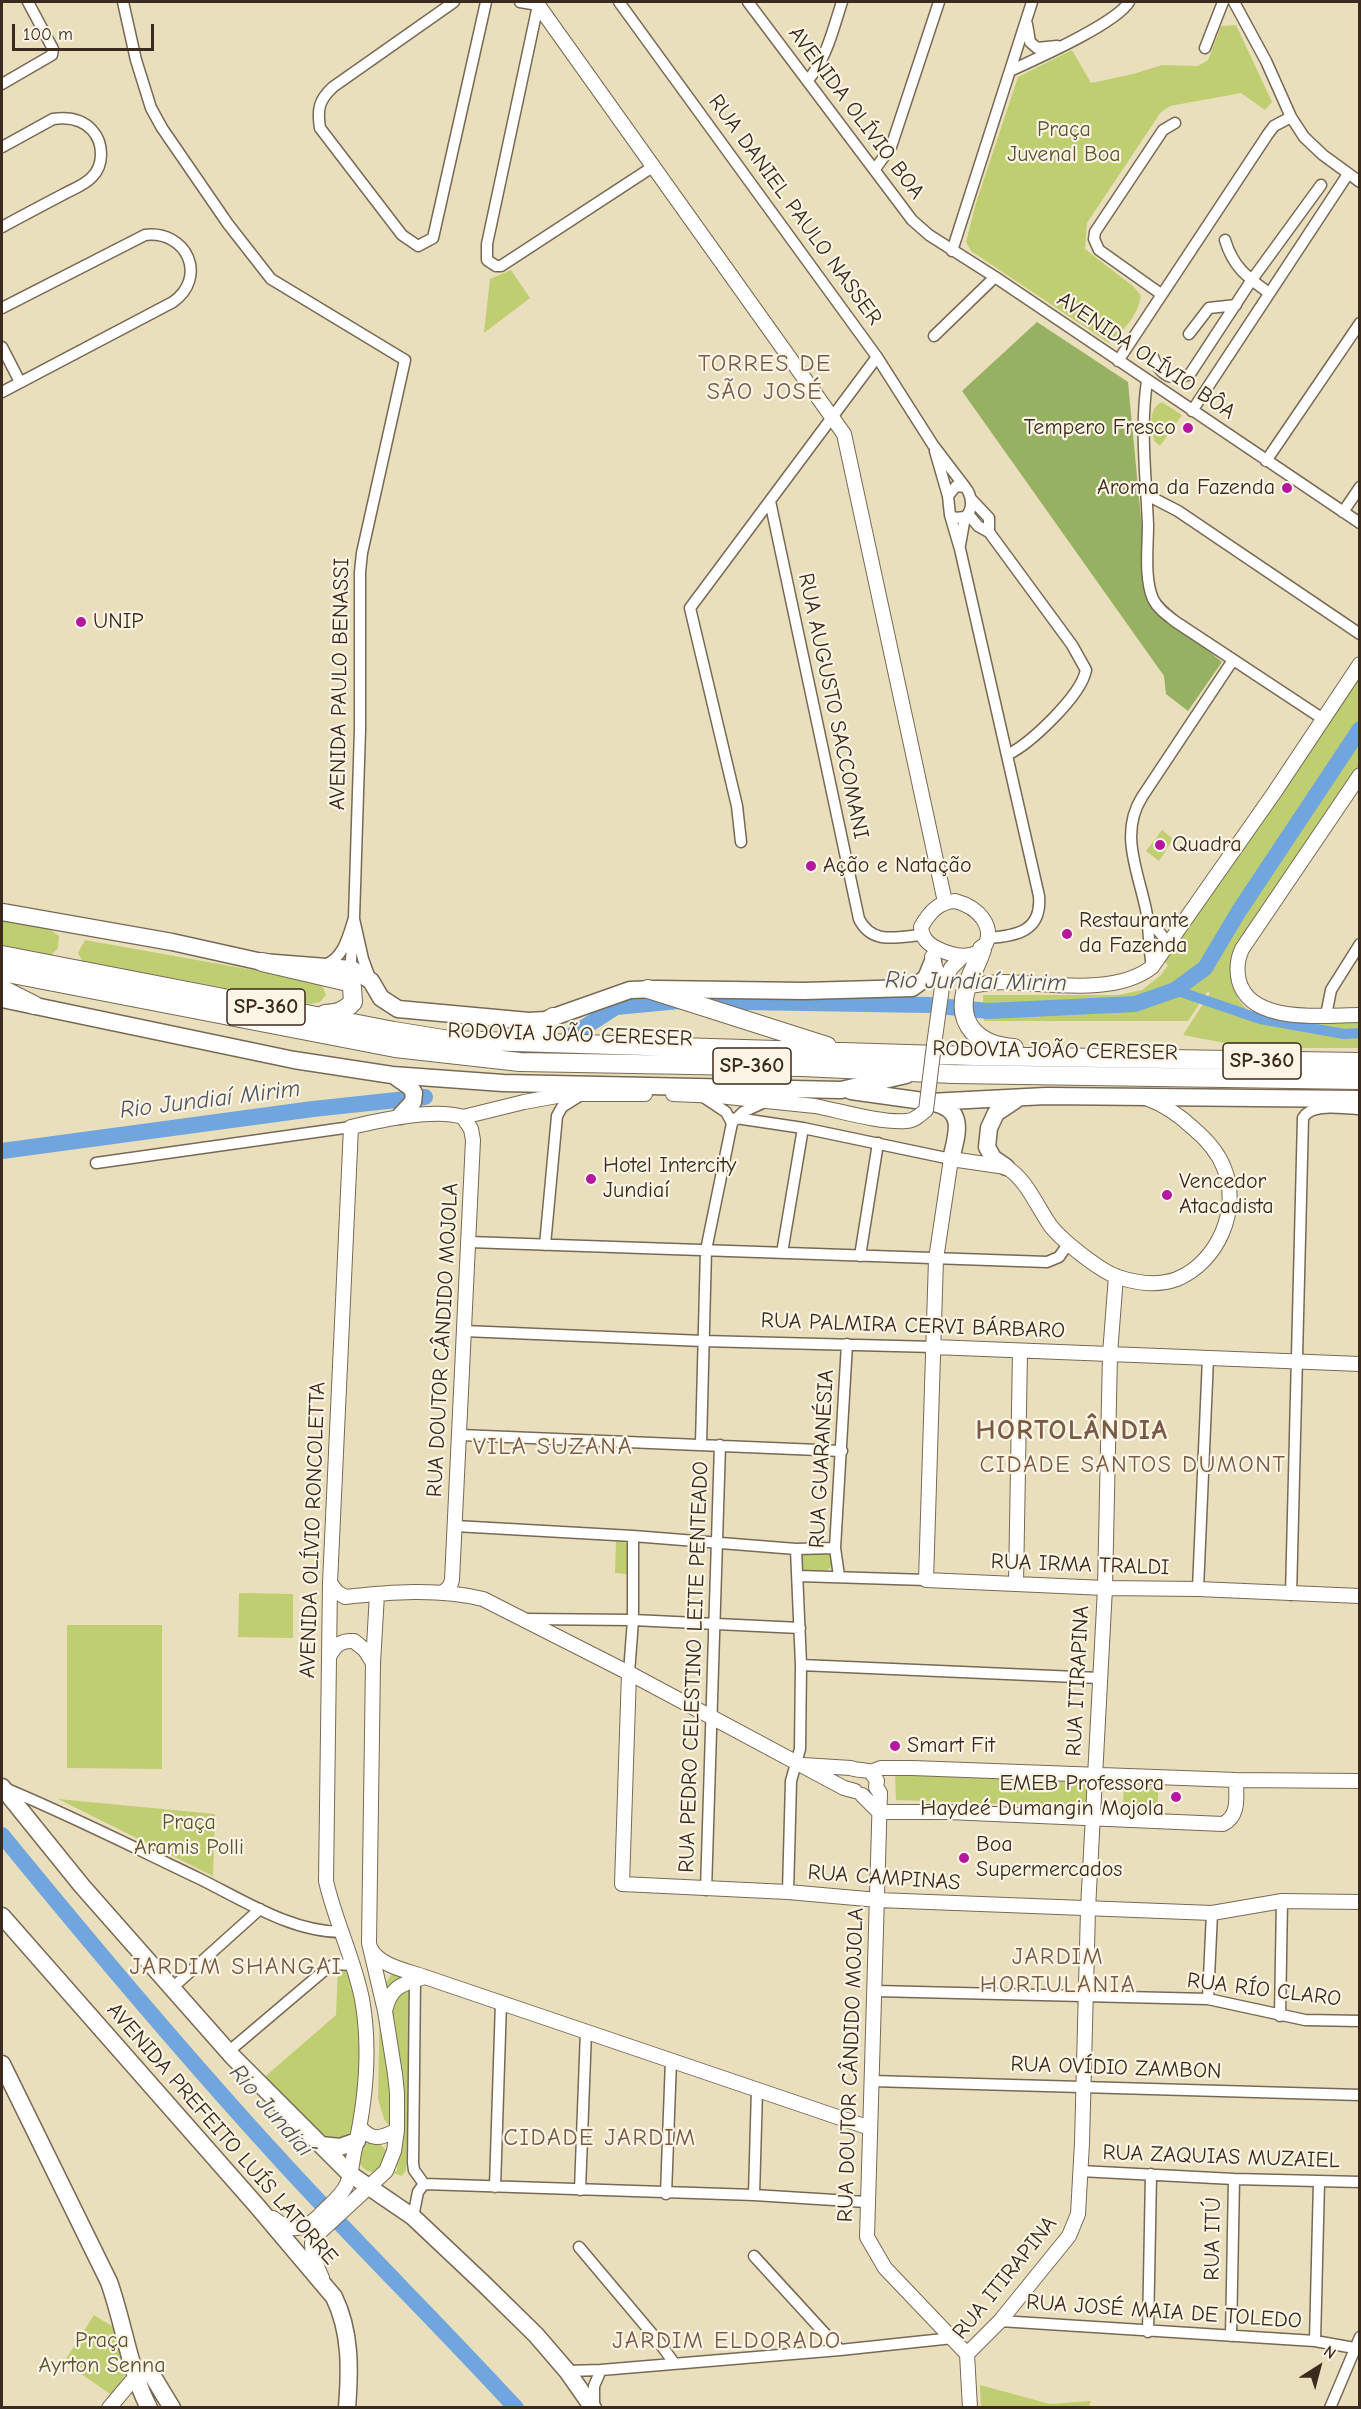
<!DOCTYPE html>
<html>
<head>
<meta charset="utf-8">
<style>
  body { margin:0 }
  #map { position:relative; width:1361px; height:2409px; overflow:hidden; background:#eadfbc; font-family:"Comic Neue",sans-serif }
  canvas { display:block }
  .frame { position:absolute; inset:0; border:3px solid #3b2a1e; pointer-events:none }
  .north { position:absolute; left:1289px; top:2337px; width:60px; height:60px; -webkit-text-stroke:4px #fcf5e5; paint-order:stroke; rotate:36deg; font-size:16px; font-weight:700; line-height:24px; text-align:center; color:#3b2a1e }
  .north::after { content:''; display:block; margin:auto; width:21px; height:27px; background:#3b2a1e; clip-path:polygon(50% 0,100% 100%,50% 72%,0 100%) }
  .scale { position:absolute; left:12px; top:24px; width:142px; height:27px; box-sizing:border-box; border:3px solid #3b2a1e; border-top:0; padding-left:8px; font-size:18px; line-height:21px; white-space:nowrap; color:#3b2a1e; -webkit-text-stroke:4px #fcf5e5; paint-order:stroke }
</style>
</head>
<body>
<div id="map">
<canvas width="1361" height="2409"></canvas>
<div class="frame"></div>
<div class="north">N</div>
<div class="scale">100 m</div>
</div>
<script>
const g = document.querySelector('canvas').getContext('2d');
g.lineJoin = 'round';
function fill(path, color) {
  g.fillStyle = color;
  g.fill(path, 'evenodd');
}
function strokePath(path, color, width, dash) {
  g.strokeStyle = color;
  g.lineWidth = width;
  g.lineCap = dash ? 'butt' : 'round';
  g.setLineDash(dash || []);
  g.stroke(path);
}
function write(font, color, halo, rows, align = 'center') {
  g.font = font + ' "Comic Neue",sans-serif';
  g.lineWidth = 4.5;
  g.setLineDash([]);
  g.textBaseline = 'middle';
  g.strokeStyle = halo;
  g.fillStyle = color;
  for (const [text, x, y, turn = 0] of rows) {
    g.save();
    g.translate(x, y);
    g.rotate((+turn || 0) * Math.PI / 180);
    g.textAlign = isNaN(turn) ? turn : align;
    if (halo) g.strokeText(text, 0, 0);
    g.fillText(text, 0, 0);
    g.restore();
  }
}
fill(new Path2D(`
  M1236 25 1272 102 1265 110 1241 93 1170 106 1161 112 1087 223 1085 249 1134 287 1141 296C1137 317 1124 330 1109 343L971 251 966 242 976 203 1018 77 1072 50 1091 83 1133 74 1162 65 1198 66 1208 60 1221 26Z
  M511 270 530 298 484 333 490 279Z
  M1162 402 1182 415 1160 446 1154 441C1152 426 1147 409 1162 402Z
  M1359 675V774L1235 963C1235 971 1232 983 1235 991 1247 1029 1297 1019 1327 1020 1338 1021 1349 1022 1359 1023V1048H1284L1235 1045 1183 1035 1210 993 1208 991 1188 1021H984L983 995H1118L1142 990 1161 975 1168 965 1162 960Z
  M1162 830 1173 839 1159 861 1146 851Z
  M2 920 49 929 59 936 58 948 51 955 2 945Z
  M85 940 314 981 323 987 326 995 320 1002 311 1004 82 961 78 953Z
  M616 1541 624 1542 630 1546 629 1574 615 1573Z
  M802 1552H827L833 1559V1566L827 1570H803L798 1564Z
  M239 1593 293 1594V1638L238 1637Z
  M67 1625H162V1769L67 1768Z
  M895 1773 1089 1780 1091 1807 896 1800Z
  M1124 1785 1158 1787V1806L1123 1805Z
  M58 1799 215 1814 213 1876Z
  M338 1966 346 1967 358 2001 361 2028 359 2112 343 2148 342 2161 260 2081 336 2015Z
  M393 1972 411 1981 406 2170 402 2176 393 2173 397 2170 396 2135 384 2119 378 2099 380 1992Z
  M370 2141 379 2143 388 2152 381 2172C366 2174 359 2168 357 2153Z
  M94 2315 128 2336 131 2364 113 2396 64 2362Z
  M980 2385 1050 2404 1091 2401 1089 2407H981Z`), '#bfce70');
fill(new Path2D(`
  M1037 322 1128 382 1149 603 1222 662 1188 711 1166 694 1164 676 962 391Z`), '#97b162');
strokePath(new Path2D(`
  M1175 990 1260 1019 1344 1034 1360 1033`), '#70a5dd', 10);
strokePath(new Path2D(`
  M569 1037 616 1007 679 1001 929 1005 988 1011 1135 1004 1175 990 1205 968 1239 911 1360 729
  M2 1151 313 1109 425 1097
  M2 1835C91 1944 181 2051 276 2155 354 2241 437 2322 516 2408`), '#70a5dd', 16);
const street = new Path2D(`
  M123 2 136 60 151 108 162 128 228 224 271 279 405 360 362 553 360 572V730L354 918C348 937 344 957 325 965
  M454 2 333 87C319 100 317 109 320 128L402 235 418 246 433 238 486 2
  M520 2 538 5 487 244V260L496 266H501L654 166
  M619 2 877 357 933 445 965 487
  M748 2 912 220 929 235 995 277 1360 523
  M1234 2 1266 61 1291 117 1304 137 1323 155 1360 182
  M1027 24 1030 42 1037 48 1057 46
  M1205 48 1223 2
  M1012 70C1038 58 1115 24 1129 2
  M808 80C827 58 833 29 842 2
  M2 84 52 55 53 49 28 2
  M2 147 53 119C67 117 82 119 92 130 104 143 104 165 92 177 85 185 73 189 64 194 43 205 22 216 2 227
  M875 169 891 147 939 2
  M1225 240C1233 267 1247 277 1269 293
  M952 251 1032 2
  M1161 294 1099 250 1094 239 1095 232 1163 130 1175 123
  M2 308 145 235C187 230 208 277 173 302L2 392
  M1189 334 1209 308 1236 305
  M934 336 995 277
  M2 347 20 382
  M1153 357C1160 375 1170 382 1190 374L1251 281 1321 185
  M1118 361 1268 134 1274 126 1291 117
  M1147 381C1140 429 1146 476 1148 525 1148 547 1144 578 1153 599 1158 609 1167 615 1176 622L1323 719
  M1192 411 1348 174
  M935 451 948 496
  M1266 461 1360 323
  M956 486 965 487C972 495 974 510 965 517L955 518 950 515 948 496Z
  M1147 495 1178 511 1360 634
  M971 499 989 518V532
  M770 501 859 919C872 945 897 937 921 935
  M1343 512 1360 487
  M950 515 960 549 1039 896C1042 931 1017 936 988 938
  M969 515 978 526 989 532 1072 645 1086 670C1081 696 1030 744 1007 755
  M960 545 965 517
  M741 842 737 806 690 608 877 357
  M1147 917 1169 944
  M354 919 363 959 371 981
  M1152 967C1149 950 1149 932 1147 915 1140 875 1118 835 1142 797L1233 660
  M350 975 353 931
  M1326 1015 1331 990 1360 944
  M702 1096 726 1112 732 1123
  M736 1118 803 1128 951 1159
  M96 1163 351 1127
  M469 1242 1047 1262 1059 1257 1068 1244
  M545 1245 557 1116 562 1107 581 1095
  M782 1253 803 1128
  M860 1256 878 1143
  M464 1331 703 1341 934 1347
  M460 1435 842 1451
  M701 1444 706 1250 732 1123 743 1112 767 1101
  M455 1526 633 1536 796 1549 835 1548
  M799 1576 926 1580
  M839 1576 835 1548 847 1344
  M1198 1589 1208 1358
  M1291 1595 1303 1118C1312 1102 1343 1109 1360 1109
  M524 1619 633 1620 800 1628
  M801 1665 1099 1678
  M629 1673 633 1620V1536
  M7 1789C72 1816 135 1848 198 1878 243 1900 291 1932 342 1932
  M706 1890 720 1445
  M788 1892 791 1781 800 1749 801 1665 796 1549
  M415 1980 413 2163 414 2170 424 2184
  M171 1989 260 1909
  M875 1991 1208 1999 1305 2020 1360 2021
  M1208 1999 1212 1913
  M1280 2016 1282 1901
  M228 2052 326 1969 335 1964 352 1965
  M872 2081 1360 2095
  M1080 2171 1234 2179 1360 2182
  M424 2184 754 2195 866 2202
  M495 2187 501 2002
  M580 2190 586 2031
  M666 2194 671 2060
  M754 2195 757 2089
  M413 2217 418 2192 424 2184
  M579 2247 659 2342 674 2363
  M754 2256 840 2350
  M1000 2321 1315 2341 1360 2349
  M1148 2332 1151 2174
  M1231 2336 1234 2179
  M1315 2341 1319 2182
  M567 2371 601 2370 840 2350 953 2338
  M594 2407V2386L601 2370
  M1330 2408 1360 2337`);
const secondary = new Path2D(`
  M538 2V5L844 434 945 902
  M1360 775 1242 949C1237 960 1236 969 1239 981 1251 1025 1324 1015 1360 1015
  M955 901C1008 915 994 977 936 948 927 943 922 938 921 927 929 913 938 902 955 901Z
  M932 957 942 987 934 1045
  M967 986C979 985 991 982 1004 982 1048 983 1115 996 1152 967L1274 793 1360 664
  M942 987 951 968 962 957
  M673 1094 718 1096 815 1106
  M1148 1099C1165 1105 1180 1116 1193 1128 1206 1139 1218 1152 1224 1168 1241 1209 1218 1262 1177 1279 1158 1286 1136 1283 1118 1277 1100 1271 1061 1240 1050 1225 1036 1205 1027 1180 1006 1167L951 1159 936 1259 926 1580 1105 1588 1198 1589 1360 1596
  M463 1117 524 1102 568 1094H645
  M934 1347 1360 1364
  M330 1583 337 1592 345 1597C390 1592 439 1588 483 1599L629 1673 844 1788 855 1791
  M1016 1584 1020 1351
  M329 1657C335 1645 341 1640 354 1641L365 1650 373 1663
  M629 1673 622 1884 788 1892 878 1900 1212 1913 1282 1901 1360 1902
  M803 1765 851 1768C858 1771 865 1769 871 1772L877 1781 876 1787 880 1793 867 2237 885 2268 967 2354
  M871 1772 881 1768H912L1236 1780 1360 1781
  M862 1795 879 1812
  M879 1812H948L1223 1824C1240 1816 1236 1796 1236 1780
  M371 1949C379 1966 409 1971 425 1977L870 2128
  M385 2011C391 1985 403 1984 425 1977
  M360 2127C372 2142 382 2138 397 2130
  M273 2218C291 2233 303 2231 320 2215 328 2206 342 2196 347 2184 351 2175 352 2163 354 2153 365 2105 371 2049 362 1999 354 1959 335 1921 326 1881L330 1583 351 1127C381 1120 434 1108 463 1117L471 1129 473 1140 452 1580 450 1586 443 1593
  M322 2278 313 2257 312 2243 321 2231 386 2171 394 2151 397 2130V2093L395 2074 385 2011 369 1943 373 1663 377 1594
  M109 2408 136 2376
  M970 2408 967 2354 1000 2321 1069 2236 1078 2214 1082 2143 1088 1909 1105 1588 1110 1354 1116 1276`);
const primary = new Path2D(`
  M2 912 172 942 262 962 352 969 371 981 381 998 398 1009 529 1021 545 1020 630 990 657 989 804 991 912 988 926 978 933 961
  M2 999 294 1060 392 1075 503 1083 841 1090 906 1075
  M393 1075 410 1087 414 1093 413 1102 400 1116
  M851 1091 930 1102 1046 1096 1360 1099
  M934 1103C966 1110 957 1134 951 1159
  M1006 1167 993 1158 987 1147 989 1128 996 1113 1017 1099
  M2 1787 82 1886 232 2056 350 2174 413 2217 484 2284 536 2335 567 2371 593 2408
  M2 1916 257 2206 334 2297C351 2332 350 2370 347 2408
  M2 2064 109 2282C124 2324 129 2369 149 2408
  M321 2145 340 2147 357 2141
  M136 2376 143 2373 152 2375 172 2408`);
const highway = new Path2D(`
  M982 949C978 963 970 975 966 989 956 1025 979 1046 1014 1048
  M2 955 394 1031 449 1040 973 1056 1360 1062
  M262 962 348 982 352 987 353 1002C344 1012 337 1013 325 1014
  M2 972 395 1048 520 1062 802 1067 953 1074 1360 1080
  M2 989 34 1005
  M648 989 827 1046
  M515 1035 541 1027 553 1017`);
strokePath(street, '#786955', 13);
strokePath(secondary, '#786955', 16);
strokePath(primary, '#786955', 19);
strokePath(highway, '#786955', 20);
strokePath(street, '#fff', 10);
strokePath(secondary, '#fff', 14);
strokePath(primary, '#fff', 16);
strokePath(highway, '#fff', 18);
const secondaryBridge = new Path2D(`
  M815 1106C841 1111 880 1123 906 1121 914 1121 920 1115 926 1110L934 1045`);
strokePath(secondaryBridge, '#786955', 16, []);
strokePath(secondaryBridge, '#fff', 14);
for (const [x, y, r, color] of [
  [1188,428,6,"#b5179e"],
  [1287,488,6,"#b5179e"],
  [81,622,6,"#b5179e"],
  [1160,845,6,"#b5179e"],
  [811,866,6,"#b5179e"],
  [1067,934,6,"#b5179e"],
  [591,1179,6,"#b5179e"],
  [1167,1195,6,"#b5179e"],
  [895,1746,6,"#b5179e"],
  [1176,1797,6,"#b5179e"],
  [964,1858,6,"#b5179e"]
]) {
  const dot = new Path2D();
  dot.arc(x, y, r, 0, 2 * Math.PI);
  g.fillStyle = color;
  g.fill(dot);
  strokePath(dot, '#fcf5e5', 2);
}
for (const [x, y, w] of [
  [266,1007,78],
  [1262,1061,78],
  [752,1066,78]
]) {
  const box = new Path2D();
  box.roundRect(x - w / 2, y - 18, w, 36, 4.5);
  g.fillStyle = '#fcf5e5';
  g.fill(box);
  strokePath(box, '#3b2a1e', 1.5);
}
write('bold 21px', '#3b2a1e', null, [
  ["SP-360",266,1007],
  ["SP-360",1262,1061],
  ["SP-360",752,1066]
]);
write('22px', '#3b2a1e', '#fcf5e5', [
  ["AVENIDA OLÍVIO BOA",856,113,53],
  ["RUA DANIEL PAULO NASSER",795,210,54],
  ["AVENIDA OLÍVIO BÔA",1146,356,34],
  ["AVENIDA PAULO BENASSI",340,684,-89],
  ["RUA AUGUSTO SACCOMANI",833,706,78],
  ["RODOVIA JOÃO CERESER",570,1035,2],
  ["RODOVIA JOÃO CERESER",1055,1051,1],
  ["RUA PALMIRA CERVI BÁRBARO",913,1326,2],
  ["RUA DOUTOR CÂNDIDO MOJOLA",443,1340,-87],
  ["RUA GUARANÉSIA",822,1459,-87],
  ["AVENIDA OLÍVIO RONCOLETTA",313,1530,-88],
  ["RUA IRMA TRALDI",1080,1565,2],
  ["RUA PEDRO CELESTINO LEITE PENTEADO",694,1667,-88],
  ["RUA ITIRAPINA",1078,1681,-87],
  ["RUA CAMPINAS",884,1878,4],
  ["RUA RÍO CLARO",1264,1990,7],
  ["RUA DOUTOR CÂNDIDO MOJOLA",851,2065,-88],
  ["RUA OVÍDIO ZAMBON",1116,2068,2],
  ["AVENIDA PREFEITO LUÍS LATORRE",222,2134,49],
  ["RUA ZAQUIAS MUZAIEL",1221,2157,2],
  ["RUA ITÚ",1213,2239,-89],
  ["RUA ITIRAPINA",1005,2278,-51],
  ["RUA JOSÉ MAIA DE TOLEDO",1164,2312,4]
]);
write('22px', '#5c5332', '#fcf5e5', [
  ["Praça",1064,130],
  ["Juvenal Boa",1064,155],
  ["Praça",189,1823],
  ["Aramis Polli",189,1848],
  ["Praça",102,2341],
  ["Ayrton Senna",102,2366]
]);
write('22px', '#3b2a1e', '#fcf5e5', [
  ["Tempero Fresco",1176,428,"right"],
  ["Aroma da Fazenda",1275,488,"right"],
  ["UNIP",93,622],
  ["Quadra",1172,845],
  ["Ação e Natação",823,866],
  ["Restaurante",1079,921],
  ["da Fazenda",1079,946],
  ["Hotel Intercity",603,1166],
  ["Jundiaí",603,1191],
  ["Vencedor",1179,1182],
  ["Atacadista",1179,1207],
  ["Smart Fit",907,1746],
  ["EMEB Professora",1164,1784,"right"],
  ["Haydeé Dumangin Mojola",1164,1809,"right"],
  ["Boa",976,1845],
  ["Supermercados",976,1870]
], 'left');
g.letterSpacing = '1.5px';
write('24px', '#785b47', '#fcf5e5', [
  ["TORRES DE",765,364],
  ["SÃO JOSÉ",765,392],
  ["VILA SUZANA",553,1447],
  ["CIDADE SANTOS DUMONT",1133,1465],
  ["JARDIM",1058,1957],
  ["HORTULANIA",1058,1985],
  ["JARDIM SHANGAI",236,1967],
  ["CIDADE JARDIM",600,2138],
  ["JARDIM ELDORADO",727,2341]
]);
g.letterSpacing = '0px';
write('italic 24px', '#4e5561', '#fcf5e5', [
  ["Rio Jundiaí Mirim",976,982,1],
  ["Rio Jundiaí Mirim",210,1100,-7],
  ["Rio Jundiaí",271,2111,49]
]);
g.letterSpacing = '1.5px';
write('bold 28px', '#785b47', '#fcf5e5', [
  ["HORTOLÂNDIA",1072,1431]
]);
g.letterSpacing = '0px';
</script>
</body>
</html>
